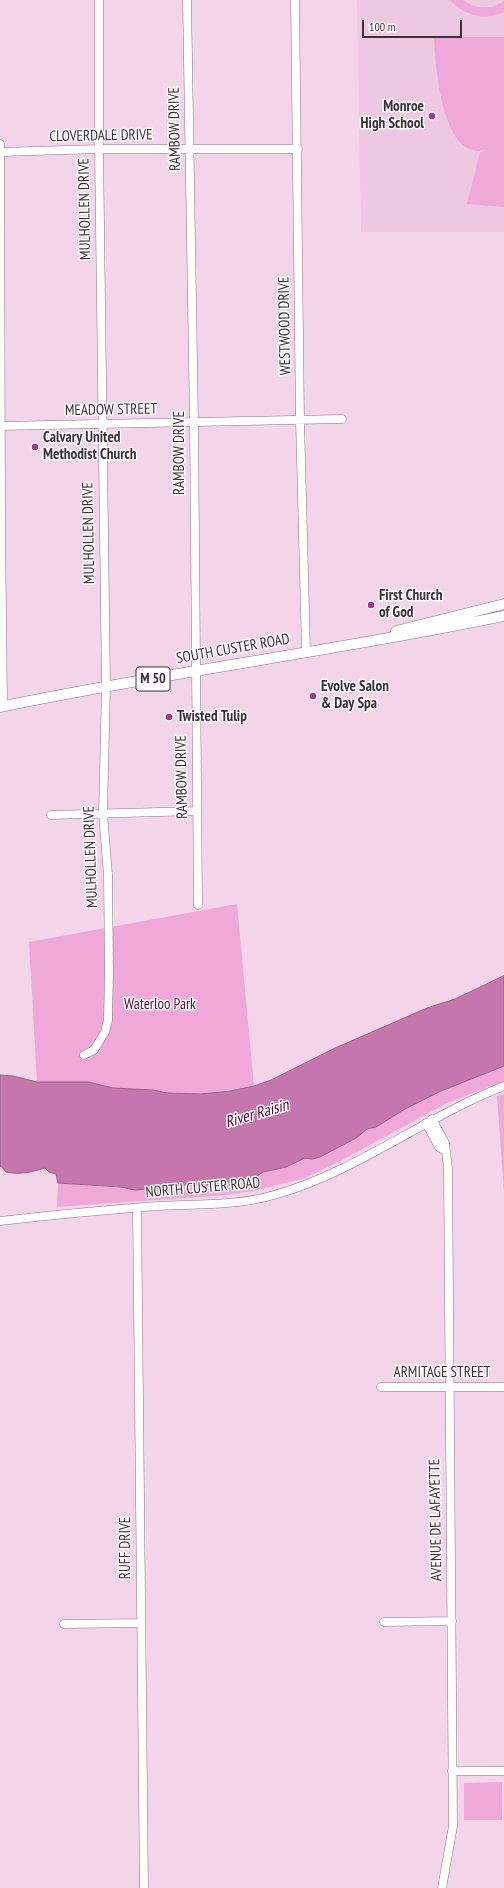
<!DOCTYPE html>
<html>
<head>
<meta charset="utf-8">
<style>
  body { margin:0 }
  #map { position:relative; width:504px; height:1888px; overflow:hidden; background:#f3d4e8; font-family:"PT Sans Narrow",sans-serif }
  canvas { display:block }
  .scale { position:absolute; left:362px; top:20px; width:100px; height:18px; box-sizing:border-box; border:2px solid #3b3037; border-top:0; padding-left:5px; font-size:12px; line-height:14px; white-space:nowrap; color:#3b3037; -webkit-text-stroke:3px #fff; paint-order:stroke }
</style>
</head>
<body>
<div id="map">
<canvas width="504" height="1888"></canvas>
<div class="scale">100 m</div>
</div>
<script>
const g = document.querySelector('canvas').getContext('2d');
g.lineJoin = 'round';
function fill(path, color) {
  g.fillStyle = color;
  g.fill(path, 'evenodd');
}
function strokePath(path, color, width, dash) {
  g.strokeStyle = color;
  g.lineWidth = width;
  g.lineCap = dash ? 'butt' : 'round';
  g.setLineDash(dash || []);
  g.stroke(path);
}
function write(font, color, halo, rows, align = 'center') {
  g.font = font + ' "PT Sans Narrow",sans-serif';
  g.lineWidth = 3;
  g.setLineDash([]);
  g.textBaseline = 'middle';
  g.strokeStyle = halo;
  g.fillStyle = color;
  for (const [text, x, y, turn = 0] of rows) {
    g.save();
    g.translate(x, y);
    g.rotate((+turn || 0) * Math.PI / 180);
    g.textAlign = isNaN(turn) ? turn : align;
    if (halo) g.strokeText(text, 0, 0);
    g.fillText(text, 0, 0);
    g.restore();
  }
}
fill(new Path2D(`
  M357 0H504V232H361Z`), '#eec8e1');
fill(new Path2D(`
  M450 0H463L473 6 480 7H493L504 1V12C483 21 466 16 450 0Z
  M434 37H504V207L467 204 480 152 487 150C484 150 480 151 478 151 441 150 435 63 434 37Z
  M237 904 254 1086 201 1094 167 1093 153 1090 113 1088 88 1082H37L29 942Z
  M504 1066V1081L447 1103 340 1161 305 1178 253 1191 226 1195 57 1207 58 1183 127 1189 157 1188 165 1185H212L255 1177 263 1172 292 1164 306 1157 312 1159 356 1138 367 1129 376 1127 405 1109 441 1091Z
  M504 1094V1193L497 1096Z
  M502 1782V1820H464V1783Z`), '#f0a8d9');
const water = new Path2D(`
  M504 976V1066L441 1091 405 1109 376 1127 367 1129 356 1138 320 1157 312 1159 305 1158 286 1167 263 1172 255 1177 212 1185H165L157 1188 135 1190 120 1187 58 1183 56 1174 49 1172 45 1168C31 1172 21 1175 6 1172L2 1167H0V1075L13 1076 37 1082H88L113 1088 153 1090 167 1093 201 1094 230 1091 254 1086 271 1080 333 1049 427 1008 455 999Z`);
fill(water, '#c576ad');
strokePath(water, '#9c618a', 1);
const minor = new Path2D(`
  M187 0 194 422 198 905
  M295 0 300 420 306 651
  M0 144 1 526 3 706
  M0 152 99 149H298
  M1 426 342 419
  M51 815 196 811
  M84 1055 94 1050 105 1032 108 1020 109 972 108 875 103 813 106 687 99 149V0
  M432 1119 445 1143 448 1168 453 1826 442 1888
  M426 1123 439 1147 446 1151
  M137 1208 144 1888
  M0 1221C52 1215 105 1210 157 1206 195 1204 237 1206 274 1195 356 1172 425 1117 504 1086
  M381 1387H504
  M384 1622 452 1621
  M64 1624 141 1623
  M452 1771H504`);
const major = new Path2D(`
  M396 631 504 604
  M0 707C167 672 337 651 504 616`);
strokePath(minor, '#8e7385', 9);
strokePath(major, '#8e7385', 11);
strokePath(minor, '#fff', 8);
strokePath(major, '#fff', 10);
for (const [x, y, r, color] of [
  [432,116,4,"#a8338c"],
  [35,447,4,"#a8338c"],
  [371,605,4,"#a8338c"],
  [313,696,4,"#a8338c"],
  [169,717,4,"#a8338c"]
]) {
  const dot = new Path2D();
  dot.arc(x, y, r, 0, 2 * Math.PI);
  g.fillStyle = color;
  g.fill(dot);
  strokePath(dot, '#fff', 1.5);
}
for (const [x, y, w] of [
  [153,679,34]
]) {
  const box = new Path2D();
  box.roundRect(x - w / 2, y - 12, w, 24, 3);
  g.fillStyle = '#fff';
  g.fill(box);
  strokePath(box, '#3b3037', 1);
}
write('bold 14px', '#3b3037', null, [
  ["M 50",153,679]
]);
write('bold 15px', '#3b3037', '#fff', [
  ["Monroe",424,107,"right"],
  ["High School",424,124,"right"],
  ["Calvary United",43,438],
  ["Methodist Church",43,455],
  ["First Church",379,596],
  ["of God",379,613],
  ["Evolve Salon",321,687],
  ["& Day Spa",321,704],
  ["Twisted Tulip",177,717]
], 'left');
write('15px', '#3b3037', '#fff', [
  ["RAMBOW DRIVE",175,129,-91],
  ["CLOVERDALE DRIVE",101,136,-1],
  ["MULHOLLEN DRIVE",85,209,-91],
  ["WESTWOOD DRIVE",285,326,-91],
  ["MEADOW STREET",111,410,-1],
  ["RAMBOW DRIVE",180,453,-90],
  ["MULHOLLEN DRIVE",89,533,-91],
  ["SOUTH CUSTER ROAD",233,649,-10],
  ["RAMBOW DRIVE",182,777,-91],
  ["MULHOLLEN DRIVE",91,857,-92],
  ["NORTH CUSTER ROAD",203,1188,-5],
  ["ARMITAGE STREET",442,1373],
  ["AVENUE DE LAFAYETTE",436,1520,-91],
  ["RUFF DRIVE",126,1548,-90]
]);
write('15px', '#530b43', '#fff', [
  ["Waterloo Park",160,1005]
]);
write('italic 16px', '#4c033d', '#fff', [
  ["River Raisin",257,1114,-16]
]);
</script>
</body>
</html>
